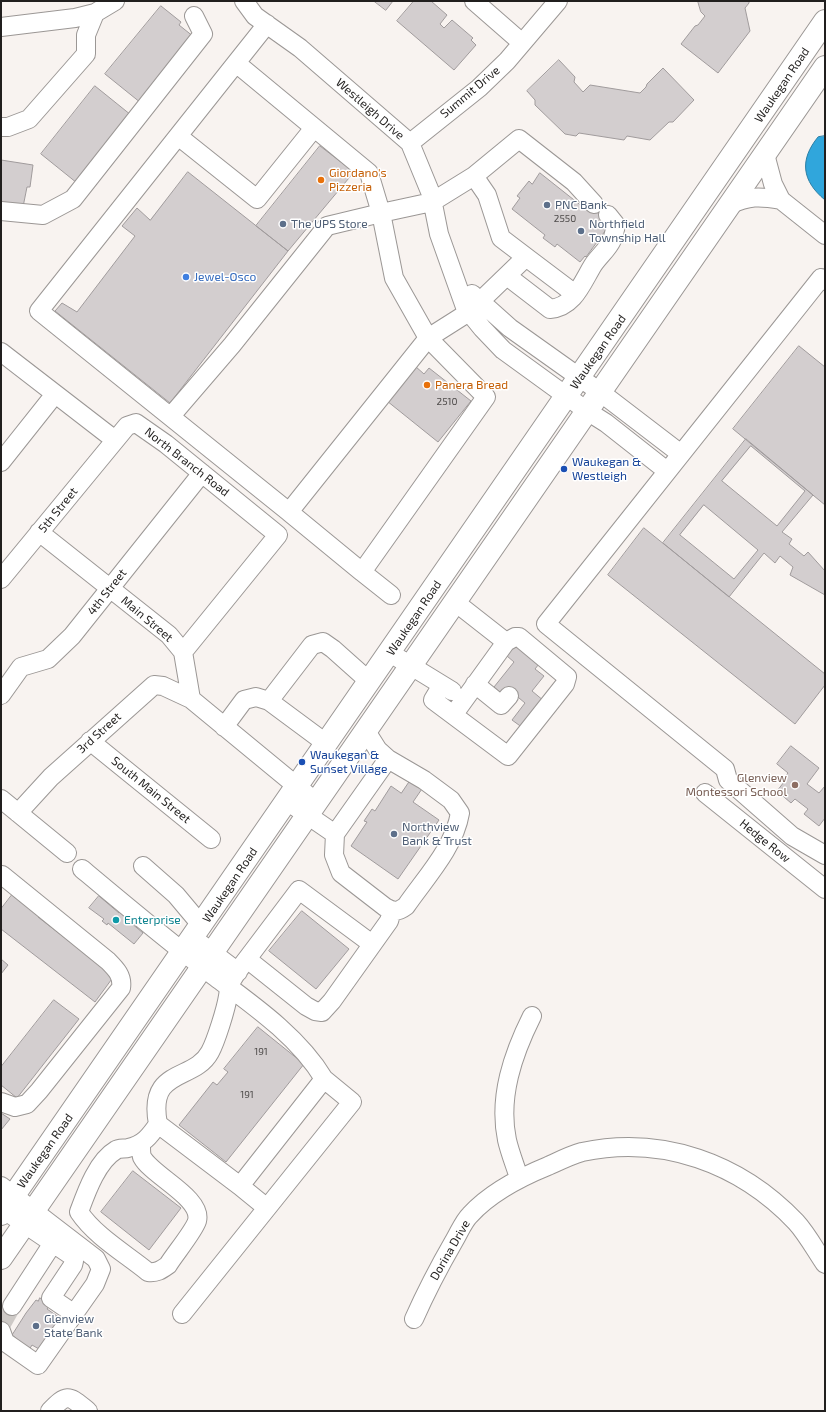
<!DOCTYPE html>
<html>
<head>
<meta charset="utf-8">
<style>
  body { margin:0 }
  #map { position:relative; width:826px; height:1412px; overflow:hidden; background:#f8f3f0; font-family:"Exo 2",sans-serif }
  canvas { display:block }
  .frame { position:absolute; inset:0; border:2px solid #211f1e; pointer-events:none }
</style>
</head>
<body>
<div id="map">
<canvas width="826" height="1412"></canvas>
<div class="frame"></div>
</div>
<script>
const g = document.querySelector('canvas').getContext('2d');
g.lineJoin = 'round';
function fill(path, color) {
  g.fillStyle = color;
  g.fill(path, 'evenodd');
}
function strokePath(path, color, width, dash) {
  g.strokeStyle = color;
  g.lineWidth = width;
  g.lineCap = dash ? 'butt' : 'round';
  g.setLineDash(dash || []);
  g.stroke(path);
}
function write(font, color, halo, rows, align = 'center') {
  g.font = font + ' "Exo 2",sans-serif';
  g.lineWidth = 3;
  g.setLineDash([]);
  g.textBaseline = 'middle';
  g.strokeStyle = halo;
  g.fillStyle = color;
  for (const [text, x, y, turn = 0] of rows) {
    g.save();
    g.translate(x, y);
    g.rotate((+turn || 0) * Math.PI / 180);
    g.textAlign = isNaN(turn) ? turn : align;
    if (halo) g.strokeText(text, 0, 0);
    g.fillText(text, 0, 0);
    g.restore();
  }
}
const water = new Path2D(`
  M825 136V200C802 181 799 160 818 137Z`);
fill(water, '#30a6dc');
strokePath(water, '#2c7ea3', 1);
const building = new Path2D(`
  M374 1H393L386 10Z
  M414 1H431L447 15 440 24 444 28 452 20 473 38 471 40 476 45 454 70 397 21Z
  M698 1H749V3L745 8 750 31 718 73 681 44 695 26 698 25 705 16 701 12Z
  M161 6 181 22 179 25 194 37 141 103 105 74Z
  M559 60 575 77 574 82 583 92 590 85 640 93 646 87 647 84 663 68 694 100 673 122H669L650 140 627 136 624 140 579 133 576 136 565 134 535 105V100L527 91Z
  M95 86 131 115 77 183 41 154Z
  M320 146 354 172 288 251 256 226Z
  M1 160 33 165 30 187H27L23 207 1 204Z
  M188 172 288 251 170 403 55 311 62 303 77 312 135 236 122 226 137 208 150 220Z
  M540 173 588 211 597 199 612 211 602 223 608 227 586 257 585 256 580 262 557 244 555 247 543 238 545 235 512 209 520 198 517 196 529 181 532 184Z
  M799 346 825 367V505L733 429Z
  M415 366 424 374 429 368 471 401 438 442 387 401Z
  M746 439 813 495 782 532 792 539 789 544 804 556 808 552 825 571V595L790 575 793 567 780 556 775 563 764 553 729 597 663 543ZM751 446 805 491 777 526 722 481ZM704 505 758 550 734 579 680 535Z
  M644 528 825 674V685L795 724 608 575Z
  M519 642 542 660 535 669 544 676 532 691 544 701 523 728 512 720 525 703 507 688 502 694 494 687 514 662 507 656Z
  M791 746 819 768 807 784 819 793 825 786V818L819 826 804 814 808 809 795 799 791 803 777 791 784 782 782 780 788 773 777 764Z
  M414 775 426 783 413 802 439 820 398 879 351 846 367 822 364 821 372 809 375 811 391 786 401 793Z
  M12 895 39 916 38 917 114 976 95 1002 1 929V909Z
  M99 896 119 913 121 911 126 914 124 917 143 933 134 944 108 923 107 925 102 921 104 919 89 908Z
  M302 911 349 949 316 989 269 951Z
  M1 959 8 965 1 974Z
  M54 1000 79 1019 17 1098 1 1085V1067Z
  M258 1027 304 1064 226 1162 179 1125 213 1082 217 1085 228 1072 224 1069Z
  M1 1113 10 1119 1 1130Z
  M133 1171 181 1208 149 1250 101 1212Z
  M40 1298 50 1305 47 1309 60 1318 39 1349 32 1345 29 1350 16 1341 17 1339 12 1335 26 1313 36 1300 38 1301Z`);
fill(building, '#d3cecf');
strokePath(building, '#a09b9c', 1);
strokePath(new Path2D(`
  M2 1324 12 1306`), '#cdc9c6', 18, [18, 9]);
const minor = new Path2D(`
  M244 1 255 16 300 48 410 143 431 194 439 234 465 307 482 328 503 350 587 411 606 423 667 471
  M474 1 521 42
  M1 27 75 18 95 13
  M236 63 39 311 289 512
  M1 127H8L29 119 86 54V35L95 13 115 1
  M178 136 257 199 314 128
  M410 143 479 88 507 61 558 1
  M765 154 773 184 781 200 825 235
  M474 176 487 195 501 238 526 257 469 312 428 338 394 278 381 213 432 202Z
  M474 176 519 139 574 182 594 204
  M729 205C749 196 759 196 781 200
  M1 211 43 215 73 199 203 34 194 16
  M526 257 575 294
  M507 276 550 309C574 307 582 283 593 265 599 256 608 249 612 240 614 235 615 229 616 225L608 215
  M825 281 821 278 546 624 725 769 728 780 792 836 825 855
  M472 294 510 328 600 392 681 454
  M1 352 115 440
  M171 416 232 345 327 226 381 213 369 173 236 63 267 24
  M1 462 55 394
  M39 532 169 635 183 652 191 699
  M362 572 289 512 428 338 486 397 362 572 391 595
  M1 579 127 426 136 423 166 444 278 535 183 652
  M390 653 452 691
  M475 684 501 705 509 696
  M442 685 433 700 508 756 565 684 567 677 519 637H515L506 642
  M1 695 21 667 48 659 72 636 202 473
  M269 701 312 645 323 642 333 649 370 682
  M454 714 506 642 455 602
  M224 727 244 700 256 697 269 701 327 744
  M366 731 378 750 388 759 424 780 451 800 460 813C454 848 426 877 406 906 398 912 394 912 385 907L341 873 334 855 335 834 388 759
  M90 741 211 839
  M705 793 825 889
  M1 799 67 853
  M287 801 335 834
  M18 813 51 777 154 685 163 686 191 699 316 802
  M143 866 176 895 202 926
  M82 869C125 905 169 942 214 976 253 1005 299 1037 324 1079L240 1186 158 1124
  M193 938 238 972
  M372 944 299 890 247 959 306 1006 315 1011 322 1012 332 1001 389 921 392 911
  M1 1102 15 1107 27 1104 39 1091 121 988C123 976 116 969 108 961L2 875
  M141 1145C141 1148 141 1154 142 1157 152 1176 203 1198 197 1221 194 1231 174 1255 168 1265 161 1270 157 1273 148 1272 126 1254 95 1236 79 1212 86 1193 97 1161 116 1150 119 1148 125 1149 128 1148 143 1145 150 1136 158 1124 147 1067 194 1082 210 1052 216 1041 226 1009 228 996 229 992 228 988 230 984 234 975 241 967 247 959
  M519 1178C515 1165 510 1153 507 1140 498 1097 513 1054 532 1016
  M1 1186 96 1259 101 1269 95 1284 38 1365 5 1342 1 1331
  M240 1186 267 1208
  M4 1210 72 1256 74 1261 73 1265 51 1298 73 1313
  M12 1306 53 1243 61 1235
  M182 1314 352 1102 324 1079
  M414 1319C426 1292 439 1267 454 1241 459 1233 463 1222 470 1215 489 1194 521 1177 548 1166 559 1161 571 1155 582 1152 662 1135 740 1163 796 1222 807 1234 816 1251 825 1264
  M50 1411C68 1392 69 1396 88 1411`);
const major = new Path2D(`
  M1 1214 825 21
  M1 1258 825 67`);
strokePath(minor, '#9b9795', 20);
strokePath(major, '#9b9795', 24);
strokePath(minor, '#fff', 18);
strokePath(major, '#fff', 22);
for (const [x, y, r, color] of [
  [321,180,4,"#e8710a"],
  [547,205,4,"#5c6f8a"],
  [283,224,4,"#5c6f8a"],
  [581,231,4,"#5c6f8a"],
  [186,277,4,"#3f7fe0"],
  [427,385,4,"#e8710a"],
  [564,469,4,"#1a4fb4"],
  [302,762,4,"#1a4fb4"],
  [795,785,4,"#8d6e63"],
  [394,834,4,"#5c6f8a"],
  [116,920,4,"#0f9aa8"],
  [36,1326,4,"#5c6f8a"]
]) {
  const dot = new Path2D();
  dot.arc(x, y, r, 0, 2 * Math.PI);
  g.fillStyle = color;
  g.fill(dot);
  strokePath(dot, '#fff', 1.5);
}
write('10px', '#4e4b4a', null, [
  ["2550",565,219],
  ["2510",447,402],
  ["191",261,1052],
  ["191",247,1095]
]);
write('12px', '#211f1e', '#fff', [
  ["Waukegan Road",782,85,-56],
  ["Summit Drive",470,92,-40],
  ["Westleigh Drive",370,109,41],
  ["Waukegan Road",598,352,-55],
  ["North Branch Road",187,462,38],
  ["5th Street",58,510,-51],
  ["4th Street",107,592,-52],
  ["Waukegan Road",414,618,-56],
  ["Main Street",147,619,40],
  ["3rd Street",99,733,-42],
  ["South Main Street",151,790,39],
  ["Hedge Row",765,841,39],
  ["Waukegan Road",230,885,-56],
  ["Waukegan Road",45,1151,-55],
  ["Dorina Drive",450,1250,-60]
]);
write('12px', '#c56008', '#fff', [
  ["Giordano's",329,173],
  ["Pizzeria",329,187],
  ["Panera Bread",435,385]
], 'left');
write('12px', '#4e5e75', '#fff', [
  ["PNC Bank",555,205],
  ["The UPS Store",291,224],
  ["Northfield",589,224],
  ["Township Hall",589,238],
  ["Northview",402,827],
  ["Bank & Trust",402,841],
  ["Glenview",44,1319],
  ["State Bank",44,1333]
], 'left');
write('12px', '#366cbe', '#fff', [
  ["Jewel-Osco",194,277]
], 'left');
write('12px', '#164399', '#fff', [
  ["Waukegan &",572,462],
  ["Westleigh",572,476],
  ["Waukegan &",310,755],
  ["Sunset Village",310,769]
], 'left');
write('12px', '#785e54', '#fff', [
  ["Glenview",787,778],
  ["Montessori School",787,792]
], 'right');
write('12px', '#0d838f', '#fff', [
  ["Enterprise",124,920]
], 'left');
</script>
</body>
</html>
